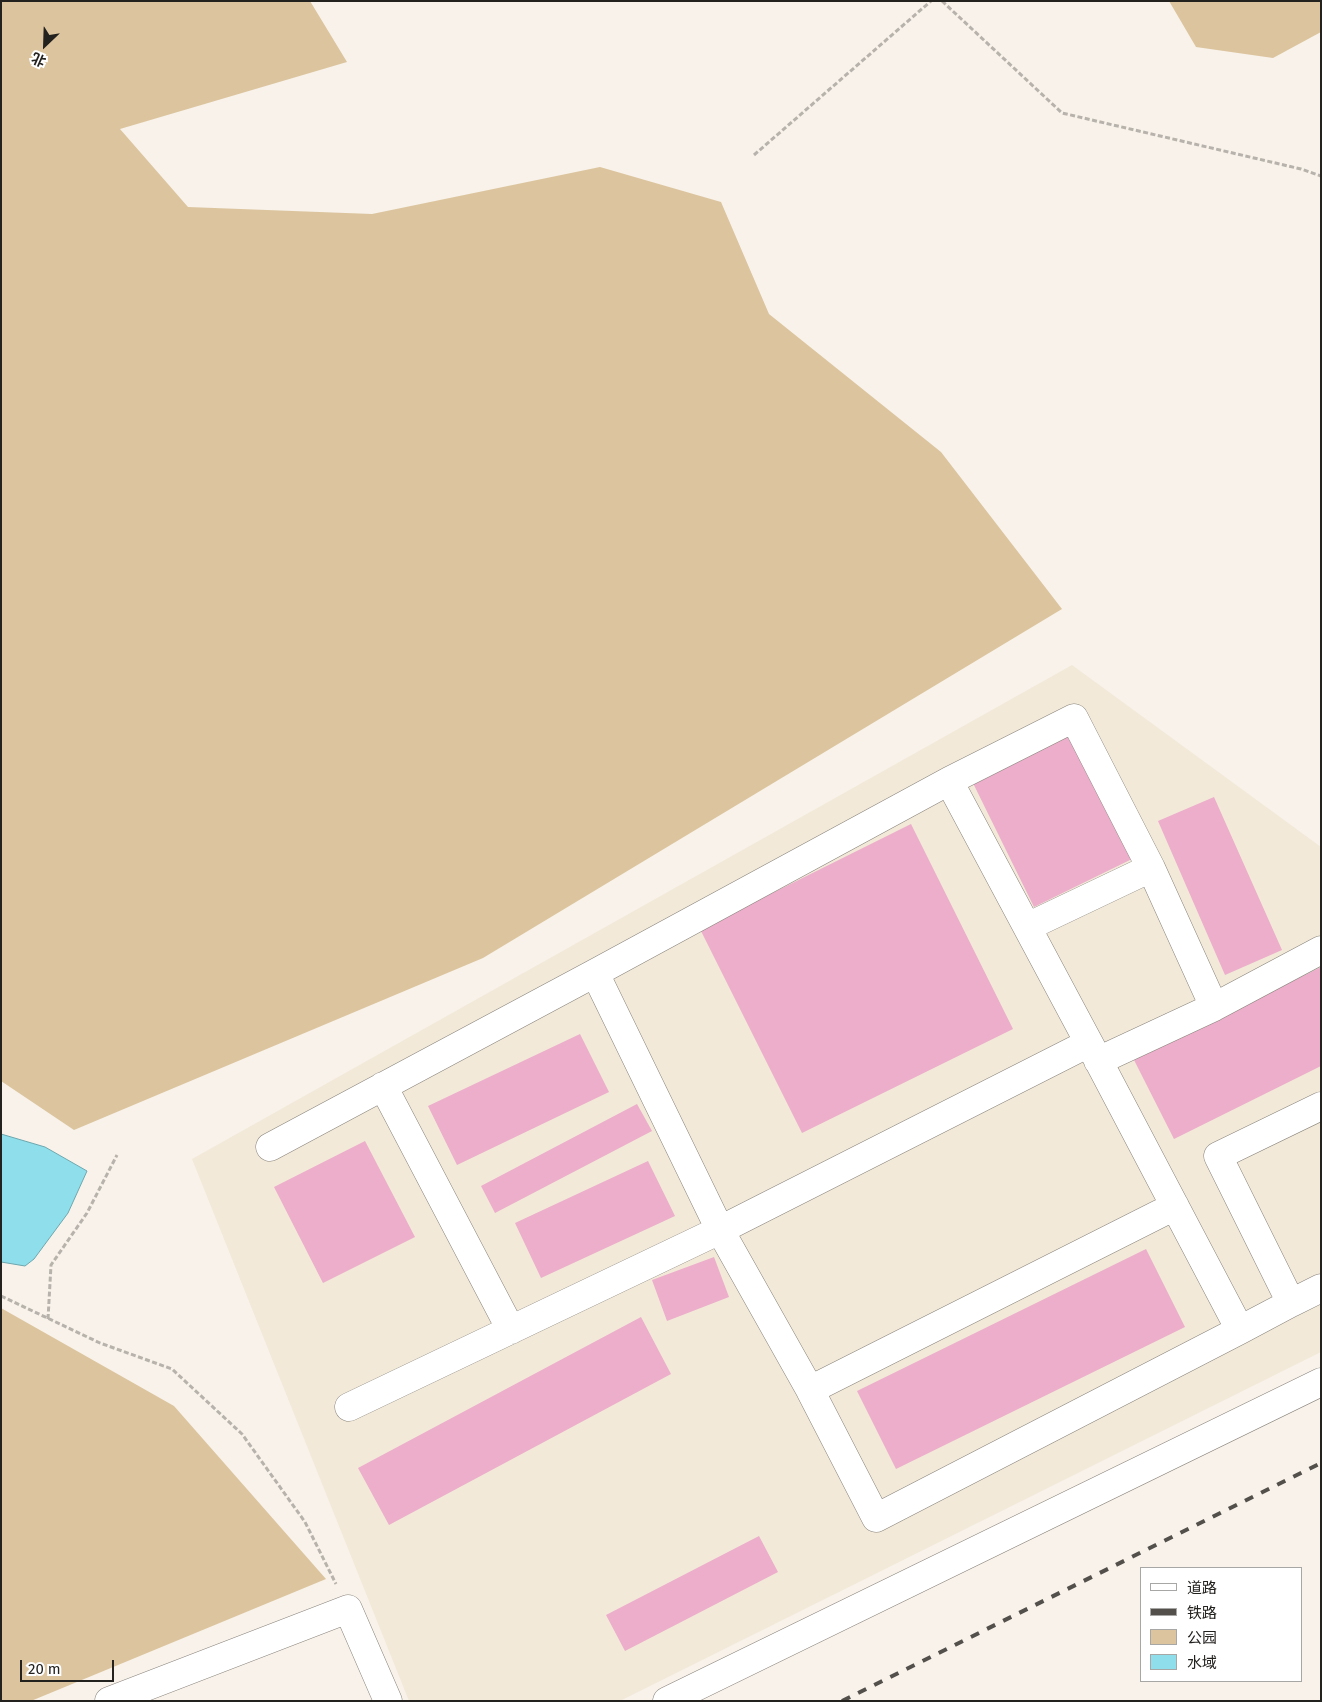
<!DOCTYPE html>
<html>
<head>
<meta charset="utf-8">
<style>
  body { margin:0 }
  #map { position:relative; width:1322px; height:1702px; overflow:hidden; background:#f8f2ea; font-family:"Fira Sans","Noto Sans SC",sans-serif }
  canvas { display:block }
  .frame { position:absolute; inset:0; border:2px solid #24221f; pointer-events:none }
  .legend { position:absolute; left:1140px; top:1567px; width:162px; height:115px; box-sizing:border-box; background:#fff; border:1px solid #a7a7a5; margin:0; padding:6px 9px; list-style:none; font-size:15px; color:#24221f }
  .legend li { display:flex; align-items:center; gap:10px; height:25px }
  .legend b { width:25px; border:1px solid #a7a7a5 }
  .north { position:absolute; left:20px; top:20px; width:50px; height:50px; -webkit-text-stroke:4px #fff; paint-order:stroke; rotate:204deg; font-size:14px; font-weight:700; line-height:20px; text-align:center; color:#24221f }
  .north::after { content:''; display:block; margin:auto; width:18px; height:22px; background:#24221f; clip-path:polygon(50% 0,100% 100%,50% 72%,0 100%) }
  .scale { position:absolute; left:20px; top:1660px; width:94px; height:22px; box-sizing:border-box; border:2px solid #24221f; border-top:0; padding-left:6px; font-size:15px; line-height:18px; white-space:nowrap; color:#24221f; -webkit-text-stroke:4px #fff; paint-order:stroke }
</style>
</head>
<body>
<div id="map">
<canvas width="1322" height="1702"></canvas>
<div class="frame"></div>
<ul class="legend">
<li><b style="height:6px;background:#fff"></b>道路</li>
<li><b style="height:6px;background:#53504c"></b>铁路</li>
<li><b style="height:14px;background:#dcc59e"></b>公园</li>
<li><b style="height:14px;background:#8edfeb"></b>水域</li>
</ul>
<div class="north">北</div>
<div class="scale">20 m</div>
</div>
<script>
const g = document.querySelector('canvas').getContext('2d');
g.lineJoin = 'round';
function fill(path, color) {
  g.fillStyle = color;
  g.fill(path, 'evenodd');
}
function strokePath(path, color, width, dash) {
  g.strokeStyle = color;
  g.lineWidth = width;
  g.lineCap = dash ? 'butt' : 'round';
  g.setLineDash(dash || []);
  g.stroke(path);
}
fill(new Path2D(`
  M1072 665 1321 847V1352L620 1701H409L192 1159Z`), '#f2e9d9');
fill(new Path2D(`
  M1 1H310L347 62 120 129 188 207 372 214 600 167 721 202 769 314 941 452 1062 609 483 958 74 1130 1 1081Z
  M1169 1H1321V32L1273 58 1196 47Z
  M1 1308 174 1406 326 1579 31 1701H1Z`), '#dcc59e');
const water = new Path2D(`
  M1 1134 45 1147 87 1171 68 1213 34 1259 25 1266 1 1262Z`);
fill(water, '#8edfeb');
strokePath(water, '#6ea6ae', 1);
fill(new Path2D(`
  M1069 733 1132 859 1034 907 972 781Z
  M1214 797 1282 950 1225 975 1158 821Z
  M911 824 1013 1029 802 1133 700 929Z
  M1321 967V1066L1174 1139 1134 1060Z
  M580 1034 609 1092 457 1165 428 1106Z
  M637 1104 652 1131 495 1213 481 1186Z
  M365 1141 415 1237 323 1283 274 1187Z
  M648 1161 675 1216 541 1278 515 1223Z
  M1146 1249 1185 1327 896 1469 857 1391Z
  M714 1257 729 1297 667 1321 652 1280Z
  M641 1317 671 1374 389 1525 358 1468Z
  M759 1536 778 1572 625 1651 606 1615Z`), '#ecaeca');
const minor = new Path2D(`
  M949 781 1074 718 1151 868
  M1027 927 1151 868 1214 1007 1098 1061
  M1214 1007 1321 950
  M383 1086 511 1330
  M1321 1106 1218 1156 1291 1303 1321 1288
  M270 1147 595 973 949 781 1089 1043
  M1240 1330 1089 1043 720 1230 810 1390 876 1518 1240 1330 1291 1303
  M810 1390 1175 1206
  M349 1407 720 1230 595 973
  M109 1701 348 1609 388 1701
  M667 1701 1321 1382`);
strokePath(minor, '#88837b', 29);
strokePath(new Path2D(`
  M942 1 1062 113 1301 169 1321 176
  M754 155 931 1
  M1 1296 100 1343 172 1369 242 1434 305 1522 336 1584
  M48 1319 51 1265 87 1213 117 1155`), '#b7b2ab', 3, [5, 2.5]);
strokePath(minor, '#fff', 28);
strokePath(new Path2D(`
  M842 1701 1321 1463`), '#53504c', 4, [9, 9]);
</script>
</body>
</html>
